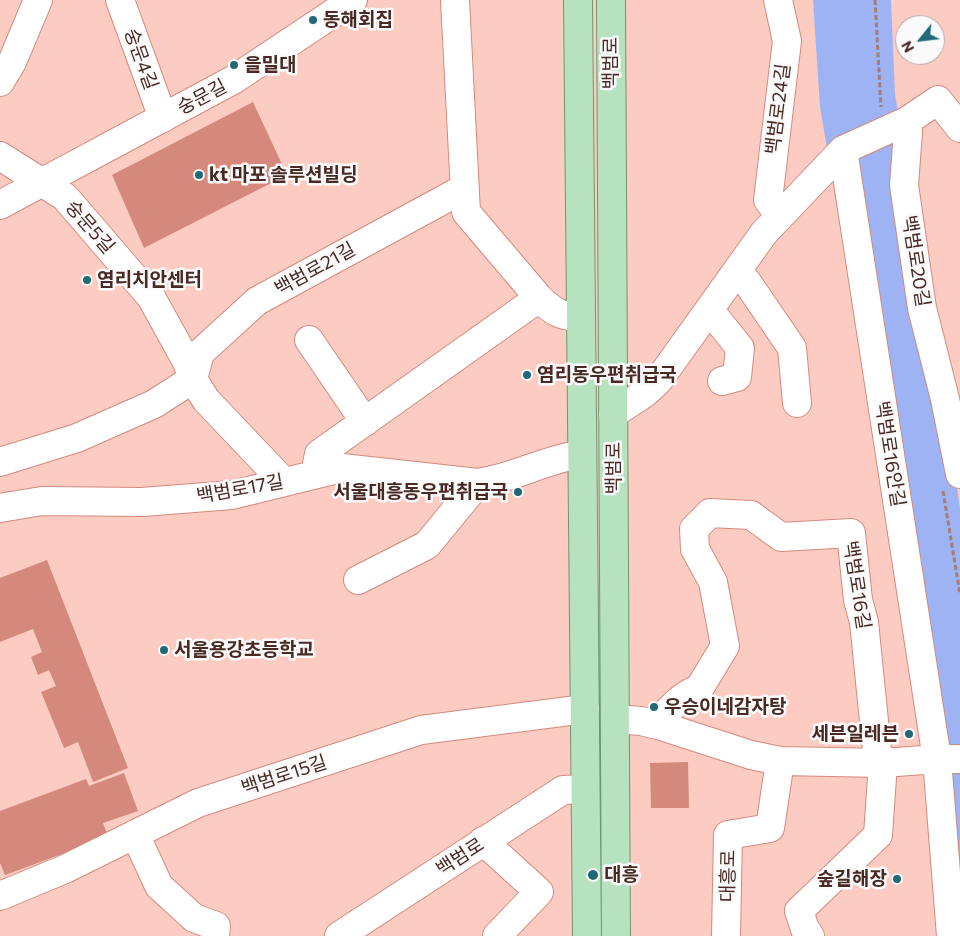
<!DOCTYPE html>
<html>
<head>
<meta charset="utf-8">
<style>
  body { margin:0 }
  #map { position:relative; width:960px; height:936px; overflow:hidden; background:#fcccc3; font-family:Commissioner,sans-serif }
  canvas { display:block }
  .north { position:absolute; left:895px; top:15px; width:50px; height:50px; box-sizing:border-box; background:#fafafa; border:1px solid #b3a6a4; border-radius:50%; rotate:241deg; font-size:14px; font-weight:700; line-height:20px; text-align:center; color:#482924 }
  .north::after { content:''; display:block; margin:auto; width:18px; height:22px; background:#216a75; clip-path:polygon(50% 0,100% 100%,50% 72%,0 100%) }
</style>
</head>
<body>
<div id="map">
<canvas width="960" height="936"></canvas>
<div class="north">N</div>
</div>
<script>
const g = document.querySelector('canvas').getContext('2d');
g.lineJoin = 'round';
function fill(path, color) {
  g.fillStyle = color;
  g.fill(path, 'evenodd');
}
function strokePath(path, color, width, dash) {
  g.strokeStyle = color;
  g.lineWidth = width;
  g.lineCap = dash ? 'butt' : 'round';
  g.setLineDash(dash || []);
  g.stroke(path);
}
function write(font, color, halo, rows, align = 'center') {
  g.font = font + ' Commissioner,"Noto Sans KR",sans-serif';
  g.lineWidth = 5;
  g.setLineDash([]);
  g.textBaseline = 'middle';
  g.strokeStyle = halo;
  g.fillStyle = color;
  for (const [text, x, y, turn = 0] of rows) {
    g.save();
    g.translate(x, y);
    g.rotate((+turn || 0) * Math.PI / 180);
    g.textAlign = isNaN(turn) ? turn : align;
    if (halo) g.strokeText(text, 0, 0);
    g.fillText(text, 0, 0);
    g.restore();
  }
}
fill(new Path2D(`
  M813 0H891L895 94 960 508V936L820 107Z`), '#9eb3f3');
fill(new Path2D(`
  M253 102 287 175 144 248 112 175Z
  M47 560 128 768 93 782 78 742 64 748 41 692 56 686 49 670 38 675 31 657 42 652 33 629 0 642V578Z
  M688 762 689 808H651L650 763Z
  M124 773 138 811 103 823 108 837 5 875 0 863V811L86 779 89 786Z`), '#d4897c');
const minor = new Path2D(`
  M120 0 163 118
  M455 0 466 212 539 298C554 313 560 315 581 318
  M778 0 787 41 768 200 780 216
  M0 82 12 62 38 0
  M907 121 908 132 904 185 922 308 945 399 960 474
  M843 150 937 759 951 936
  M0 156 65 197 151 297 187 362 193 379 206 400 284 482
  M0 205 233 80 353 0
  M737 271 747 282 792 348 797 403
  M708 311 716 318 740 348 737 377 722 381
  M309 340 365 422
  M193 379 200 353 257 301 465 188
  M613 414 645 393 658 381 764 233 843 150 907 121 938 100 960 128
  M0 462 77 438 154 404 193 379
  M315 474 319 454 539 298
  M0 508 42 501 142 502 232 495 342 468 478 483C514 478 546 459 582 454
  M358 580 427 545 478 483
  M615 719 641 721 658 725 751 755 780 761 883 763 937 759H960
  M658 725C664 712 685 693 699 689L725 646 713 582 695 549 694 529 710 513 751 515 781 537 851 533 858 600 864 622 877 751 883 763 878 835 799 911 805 929 810 936
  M135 834 159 886 194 918 216 926 215 936
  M483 841 539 892 497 936
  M0 896 65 869 198 803 421 730 585 709
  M339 936 563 790 585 789
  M726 936 728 835 770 828 780 761`);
const major = new Path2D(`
  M578 0 587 936
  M611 0 616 936`);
strokePath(minor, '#d4897d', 30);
strokePath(major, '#70956e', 30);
strokePath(new Path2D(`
  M875 0 881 107
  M943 491 960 594`), '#a37c75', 3, [5, 2.5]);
strokePath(minor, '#fff', 28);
strokePath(major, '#b6e2c0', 28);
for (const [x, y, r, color] of [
  [313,20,5,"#216a75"],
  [234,65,5,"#216a75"],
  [199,175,5,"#216a75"],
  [87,280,5,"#216a75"],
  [527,375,5,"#216a75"],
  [518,492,5,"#216a75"],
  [164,650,5,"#216a75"],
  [654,707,5,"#216a75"],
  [909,734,5,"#216a75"],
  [593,875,6,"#216a75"],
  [897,879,5,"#216a75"]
]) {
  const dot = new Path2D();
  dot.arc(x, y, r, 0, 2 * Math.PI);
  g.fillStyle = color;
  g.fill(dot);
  strokePath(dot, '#fafafa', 2);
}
write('bold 19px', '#482924', '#fafafa', [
  ["동해회집",323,20],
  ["을밀대",244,65],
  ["kt 마포 솔루션빌딩",209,175],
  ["염리치안센터",97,280],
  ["염리동우편취급국",537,375],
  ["서울대흥동우편취급국",508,492,"right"],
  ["서울용강초등학교",174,650],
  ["우승이네감자탕",664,707],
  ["세븐일레븐",899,734,"right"],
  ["대흥",604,875],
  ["숲길해장",887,879,"right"]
], 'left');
write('19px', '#482924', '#fafafa', [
  ["숭문4길",141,59,70],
  ["백범로",611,63,-90],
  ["숭문길",202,97,-28],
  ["백범로24길",778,109,-83],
  ["숭문5길",90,227,49],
  ["백범로20길",916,261,81],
  ["백범로21길",315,269,-29],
  ["백범로16안길",890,454,81],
  ["백범로",614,468,-90],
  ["백범로17길",240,489,-10],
  ["백범로16길",857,585,81],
  ["백범로15길",284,775,-18],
  ["백범로",460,857,-33],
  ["대흥로",728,876,-89]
]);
</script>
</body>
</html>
